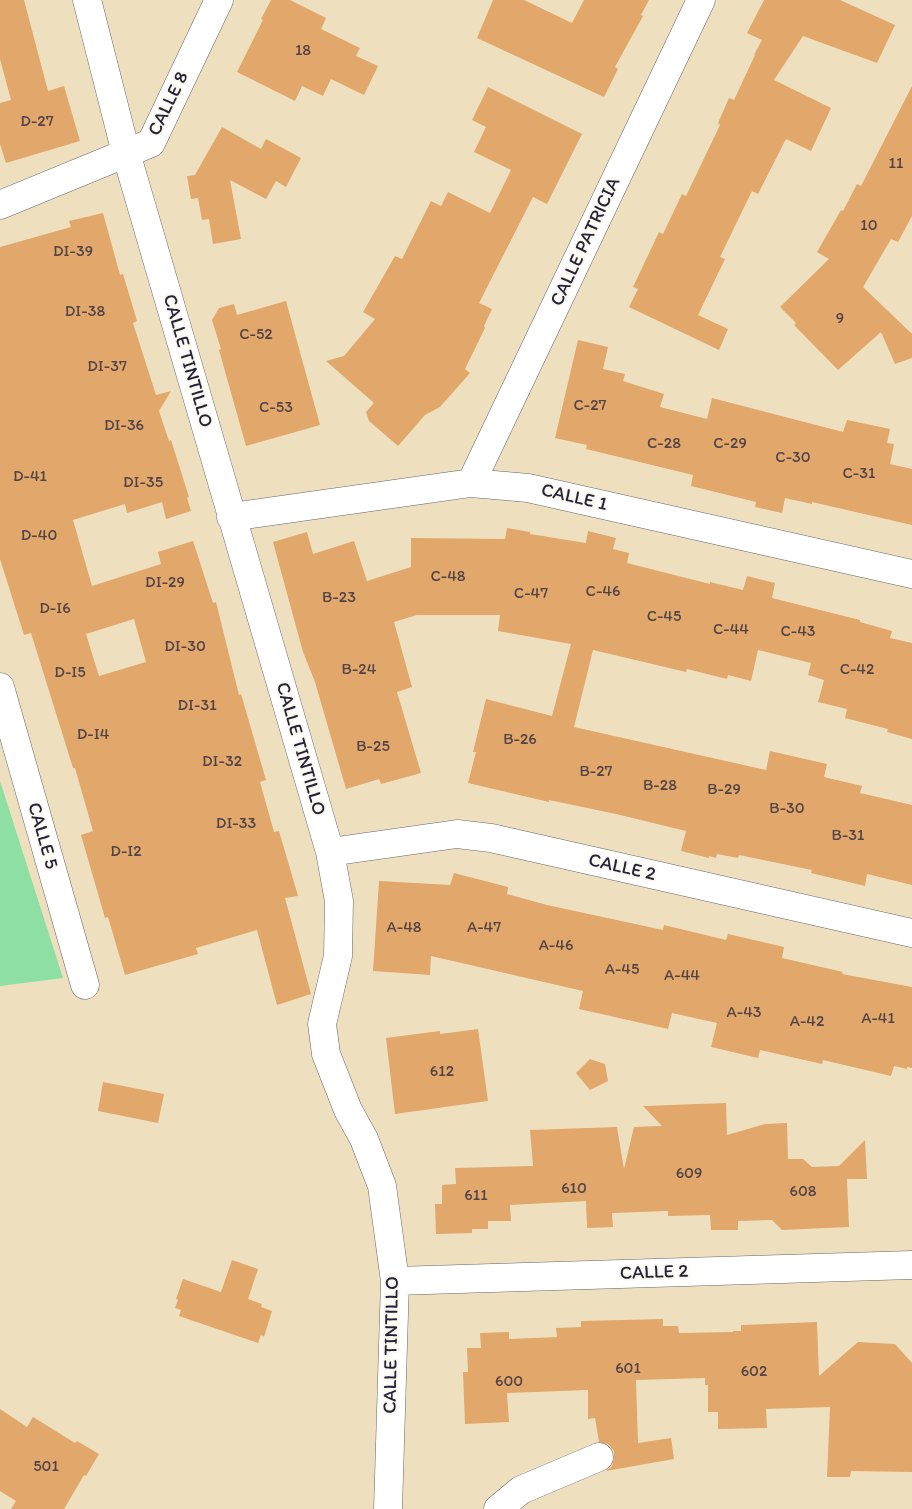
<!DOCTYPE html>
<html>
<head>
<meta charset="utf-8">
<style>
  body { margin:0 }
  canvas { display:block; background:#eee0be }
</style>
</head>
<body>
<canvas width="912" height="1509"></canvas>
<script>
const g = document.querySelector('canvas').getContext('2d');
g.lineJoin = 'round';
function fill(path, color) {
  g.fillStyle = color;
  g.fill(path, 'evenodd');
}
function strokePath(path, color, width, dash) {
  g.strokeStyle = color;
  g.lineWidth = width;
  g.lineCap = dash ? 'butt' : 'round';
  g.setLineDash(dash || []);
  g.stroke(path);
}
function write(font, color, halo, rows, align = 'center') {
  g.font = font + ' Itim,sans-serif';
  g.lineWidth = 4;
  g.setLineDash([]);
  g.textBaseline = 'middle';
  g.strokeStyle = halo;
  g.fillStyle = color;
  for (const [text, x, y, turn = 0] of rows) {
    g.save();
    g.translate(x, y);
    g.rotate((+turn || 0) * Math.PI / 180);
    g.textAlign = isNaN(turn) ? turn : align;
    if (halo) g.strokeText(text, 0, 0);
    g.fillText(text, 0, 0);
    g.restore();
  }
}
fill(new Path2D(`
  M0 781 63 978 0 986Z`), '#8de0a2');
fill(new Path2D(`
  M0 0H24L48 91 64 86 80 141 6 163 0 144V103L11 100 0 59Z
  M271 0H290L326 18 321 29 360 48 356 56 378 66 364 95 331 79 323 96 302 86 295 101 237 72 263 20 261 19Z
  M493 0H524L572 23 584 0H649L641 15 643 16 615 67 618 69 604 97 477 38Z
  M764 0H840L895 25 877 63 803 36 774 80 831 108 811 151 786 139 758 194 752 191 720 257 725 259 698 315 728 329 719 350 629 307 638 289 633 287 659 232 663 234 682 194 686 196 720 125 718 123 729 98 734 100 755 55H754L762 40 747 33Z
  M912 86V216L898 242 891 239 863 287 912 334V358L895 364 881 332 838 370 794 325 796 323 780 307 829 259 817 252 841 210 843 211 857 184 861 186Z
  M488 87 582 134 547 204 533 197 479 303 492 309 484 326 485 328 465 369 470 373 440 407 425 415 398 446 369 421 366 412 374 403 326 361 344 356 375 319 363 312 395 256 402 259 431 201 441 206 448 192 490 213 511 170 474 152 486 127 472 120Z
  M222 127 261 149 266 139 301 158 286 187 276 181 266 199 230 180 241 239 213 244 209 219 202 220 198 198 191 199 187 176 195 175Z
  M103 213 120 275 123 274 137 321 133 323 156 395 171 391 159 411 169 441 171 440 189 497 187 498 191 511 166 519 162 502 127 513 125 504 73 520 92 586 161 564 158 552 193 541 213 603 216 602 239 695 241 694 266 780 260 782 274 832 279 831 298 896 285 898 311 994 277 1005 257 930 196 948 198 954 125 975 108 917 105 918 81 835 93 831 75 768H73L31 633 24 635 0 559V247L71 227 69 221ZM134 619 146 662 99 676 86 634Z
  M286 301 320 425 246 446 219 350 221 349 212 320 219 308 234 304 237 315Z
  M578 340 608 347 603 369 625 374 623 381 664 394 660 407 707 419 712 398 843 432 847 420 890 429 887 443 894 444 890 464 912 469V525L812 502V504L785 498 782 513 755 507 756 502 691 486 693 475 586 449 587 445 555 438Z
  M507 528 530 532V534L586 543 588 531 616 538 613 549 629 553 627 563 710 584V582L743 590 747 576 775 583 772 598 860 620V622L892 631 890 638 912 643V739L887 732 888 729 845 718 847 709 818 702 824 680 808 675 811 663 758 650 751 681 728 675 727 679 687 669 686 672 593 650 574 727 766 770 770 751 827 764 824 777 862 786 860 793 912 805V885L867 874 865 886 811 873 812 870 739 855 738 858 717 854 716 858 709 856V858L681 851 686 831 616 814 549 800V802L468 783 476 752H473L486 699 552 716 571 644 498 631 500 615H417L394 622 412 687 397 692 421 773 381 784 379 779 346 789 315 682 303 652 273 542 307 532 313 554 354 541 367 581 411 567V538L505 539Z
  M454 873 508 887 507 894 547 905 663 930 664 925 726 940 728 934 784 947 782 958 843 972 842 974 912 987V1068L907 1067V1069L894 1066 891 1076 823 1060 822 1064 760 1050 758 1058 711 1047 717 1023 672 1013 668 1029 579 1009 583 991 431 956 430 975 373 971 379 881 450 885Z
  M478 1029 488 1101 395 1114 386 1038 440 1031V1034Z
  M590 1059 605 1064 608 1081 590 1090 576 1073Z
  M103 1082 164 1094 158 1123 98 1111Z
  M726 1103 727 1135 765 1124 787 1123 788 1159H803L812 1167 839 1166 865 1140 867 1179H847L849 1227 782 1230 772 1220 738 1221V1230H711L710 1215 668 1216V1211L612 1213 613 1227 587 1228 586 1201 510 1205 511 1221H488V1229H472V1233L436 1234 435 1204H442V1185L456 1184 455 1168 533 1166 530 1130 617 1127 624 1169 634 1127 662 1126 643 1106Z
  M232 1260 258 1269 248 1299 262 1304 261 1307 272 1311 264 1337 261 1335 258 1343 179 1316 181 1310 175 1308 178 1300 176 1299 183 1279 221 1292Z
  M663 1319V1326H678L679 1333 733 1332V1331H741V1325L817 1322 819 1376 858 1342 895 1344 912 1363V1472L851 1471 850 1477H827L830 1407 766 1409 767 1428 718 1429V1412H708V1385H705V1378L636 1380 638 1443 671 1438 674 1459 606 1471 612 1466 614 1459V1451L608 1444 599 1442 595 1418 588 1419V1390L507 1393 509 1422 465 1424 463 1372H468L467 1348H481L480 1333 509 1332V1339L557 1337 556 1328 581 1327V1321Z
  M0 1409 27 1427 33 1417 75 1443 77 1441 99 1454 86 1476 84 1475 64 1509H11L16 1501 0 1491Z`), '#e1a76b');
const minor = new Path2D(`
  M87 0 126 153 330 852 339 901 338 956 322 1024 326 1054 348 1110 364 1139 382 1186 395 1281 388 1509
  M0 205 151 143 219 0
  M471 483 701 0
  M231 517 471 483 528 488 912 574
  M0 687 85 985
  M330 852 457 834 491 838 912 933
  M395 1281 912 1265
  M498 1509 521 1490 599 1457`);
strokePath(minor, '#696469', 29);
strokePath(minor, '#fff', 28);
write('16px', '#524347', null, [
  ["18",303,51],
  ["D-27",37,122],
  ["11",896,164],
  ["10",869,226],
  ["DI-39",73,252],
  ["DI-38",85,312],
  ["9",840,319],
  ["C-52",256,335],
  ["DI-37",107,367],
  ["C-27",590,406],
  ["C-53",276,408],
  ["DI-36",124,426],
  ["C-28",664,444],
  ["C-29",730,444],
  ["C-30",793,458],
  ["C-31",859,474],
  ["D-41",30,477],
  ["DI-35",143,483],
  ["D-40",39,536],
  ["C-48",448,577],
  ["DI-29",165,583],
  ["C-46",603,592],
  ["C-47",531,594],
  ["B-23",339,598],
  ["D-I6",55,609],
  ["C-45",664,617],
  ["C-44",731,630],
  ["C-43",798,632],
  ["DI-30",185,647],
  ["B-24",359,670],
  ["C-42",857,670],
  ["D-I5",70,673],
  ["DI-31",197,706],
  ["D-I4",93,735],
  ["B-26",520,740],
  ["B-25",373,747],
  ["DI-32",222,762],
  ["B-27",596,772],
  ["B-28",660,786],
  ["B-29",724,790],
  ["B-30",787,809],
  ["DI-33",236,824],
  ["B-31",848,836],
  ["D-I2",126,852],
  ["A-48",404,928],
  ["A-47",484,928],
  ["A-46",556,946],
  ["A-45",622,970],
  ["A-44",682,976],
  ["A-43",744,1013],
  ["A-41",878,1019],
  ["A-42",807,1022],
  ["612",442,1072],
  ["609",689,1174],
  ["610",574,1189],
  ["608",803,1192],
  ["611",476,1196],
  ["601",628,1369],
  ["602",754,1372],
  ["600",509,1382],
  ["501",46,1467]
]);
write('19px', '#22223b', '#fbf7ec', [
  ["CALLE 8",169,104,-64],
  ["CALLE PATRICIA",586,242,-65],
  ["CALLE TINTILLO",187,361,74],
  ["CALLE 1",574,498,13],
  ["CALLE TINTILLO",300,749,74],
  ["CALLE 5",42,836,74],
  ["CALLE 2",622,868,13],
  ["CALLE 2",654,1273,-2],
  ["CALLE TINTILLO",392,1345,-89]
]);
</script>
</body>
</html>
